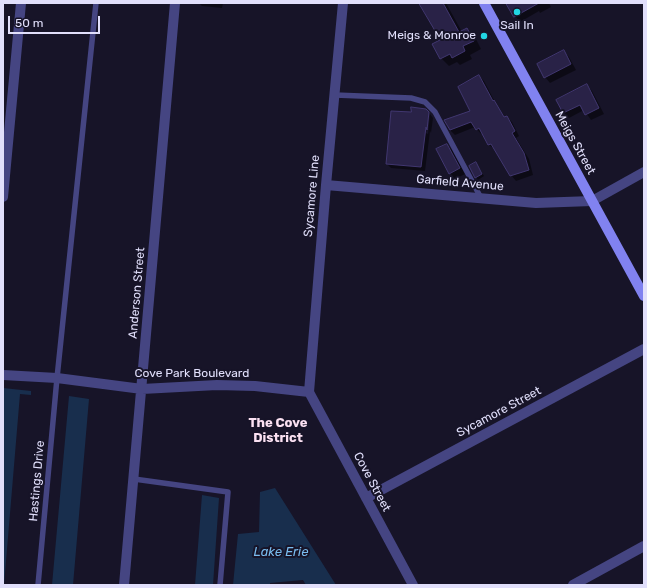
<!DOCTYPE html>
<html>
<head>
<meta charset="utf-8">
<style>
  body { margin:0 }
  #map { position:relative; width:647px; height:588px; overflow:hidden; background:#171428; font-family:Rubik,sans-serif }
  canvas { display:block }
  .frame { position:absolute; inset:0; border:4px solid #e1dffb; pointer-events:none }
  .scale { position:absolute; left:8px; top:16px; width:92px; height:18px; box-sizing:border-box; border:2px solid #e1dffb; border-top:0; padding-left:5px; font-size:12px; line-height:14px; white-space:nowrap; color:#e1dffb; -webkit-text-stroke:3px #171428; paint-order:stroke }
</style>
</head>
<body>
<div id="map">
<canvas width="647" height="588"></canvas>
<div class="frame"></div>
<div class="scale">50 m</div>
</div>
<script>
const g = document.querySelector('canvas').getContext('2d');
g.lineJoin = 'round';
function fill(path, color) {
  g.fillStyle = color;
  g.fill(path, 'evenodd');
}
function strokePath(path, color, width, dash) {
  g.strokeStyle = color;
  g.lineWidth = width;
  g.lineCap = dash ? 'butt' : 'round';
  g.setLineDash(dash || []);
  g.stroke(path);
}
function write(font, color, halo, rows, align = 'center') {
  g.font = font + ' Rubik,sans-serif';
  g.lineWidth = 4;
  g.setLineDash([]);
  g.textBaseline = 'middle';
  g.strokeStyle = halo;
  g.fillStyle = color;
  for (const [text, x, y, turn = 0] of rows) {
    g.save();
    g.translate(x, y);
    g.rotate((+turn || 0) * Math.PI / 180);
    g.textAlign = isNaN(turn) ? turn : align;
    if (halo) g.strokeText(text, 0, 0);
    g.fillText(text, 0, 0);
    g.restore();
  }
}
fill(new Path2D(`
  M3 388 31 391V395L20 394 4 585H3Z
  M69 396 89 399 73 585H52Z
  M275 488 336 585H306L303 580 270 583V585H233L238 534 259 532 260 492Z
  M202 495 219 498 213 585H195Z`), '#182e4d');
fill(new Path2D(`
  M199 3H223L222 8 202 6Z
  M419 3H446L462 32 467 29 475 37 481 49 470 55 472 59 460 65 457 62 449 66 441 58V41Z
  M507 3H549L551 7 540 13 539 11 520 22 515 16Z
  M564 52 569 57 576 70 550 83 545 77Z
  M479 76 484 81 496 104 505 118 507 117 512 122 519 136 516 138 529 159 533 175 516 181 511 175 495 149 489 145 483 133 481 134 475 127 455 135 450 130 471 111Z
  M587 85 592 91 604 114 591 120 584 110 569 118 564 113 558 100Z
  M428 113 426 133 428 134 430 114 433 118 431 133 430 131 425 171 391 168 387 164Z
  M447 145 452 150 465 174 455 179 450 173Z
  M476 164 484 176 478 180 476 177Z`), '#0007');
const building = new Path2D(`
  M419 3H443L459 32 467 28 474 41 463 46 465 51 452 58 450 54 440 59 432 44 440 40Z
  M506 3H539L514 17Z
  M564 50 571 64 544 78 537 64Z
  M479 75 493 101 494 100 504 117 507 116 515 131 512 133 524 153 529 170 510 176 491 144 488 145 479 128 476 130 471 122 450 130 444 120 470 111 458 87Z
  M587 84 599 108 585 115 580 105 563 113 556 100Z
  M411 107 426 109 429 112 427 130 426 127 421 167 386 164 391 111 411 112Z
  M447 144 460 168 449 174 436 149Z
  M476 162 482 174 475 178 469 166Z`);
fill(building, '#292247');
strokePath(building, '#413770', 1);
strokePath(new Path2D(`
  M335 95 411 98 425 102 435 112 481 198
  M134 479 228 492 220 585
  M38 585 57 378 96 3`), '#454582', 5.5);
strokePath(new Path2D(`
  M326 185 536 203 592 201 644 172
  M3 197 21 3
  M3 375 57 378 142 389 217 385 255 386 309 392
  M309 392 326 185 343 3
  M309 392 413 585
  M366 498 644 349
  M124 585 175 3
  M573 585 644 546`), '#454582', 10);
strokePath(new Path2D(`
  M484 3 644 296`), '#8182f0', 10);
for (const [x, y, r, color] of [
  [517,12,4,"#22d6e4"],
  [484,36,4,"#22d6e4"]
]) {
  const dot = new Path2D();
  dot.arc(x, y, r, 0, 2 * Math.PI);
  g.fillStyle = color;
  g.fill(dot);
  strokePath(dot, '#171428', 1.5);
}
write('12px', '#e1dffb', '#171428', [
  ["Sail In",517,26],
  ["Meigs & Monroe",476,36,"right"]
]);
write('12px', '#e1dffb', '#171428', [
  ["Meigs Street",575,143,61],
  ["Garfield Avenue",460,183,5],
  ["Sycamore Line",312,196,-85],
  ["Anderson Street",137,293,-85],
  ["Cove Park Boulevard",192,374],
  ["Sycamore Street",499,412,-28],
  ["Hastings Drive",37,481,-85],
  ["Cove Street",372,482,62]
]);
write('bold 13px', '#fbe1f2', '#171428', [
  ["The Cove",278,423],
  ["District",278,438]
]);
write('italic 13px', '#79bcef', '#171428', [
  ["Lake Erie",281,552]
]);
</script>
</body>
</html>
